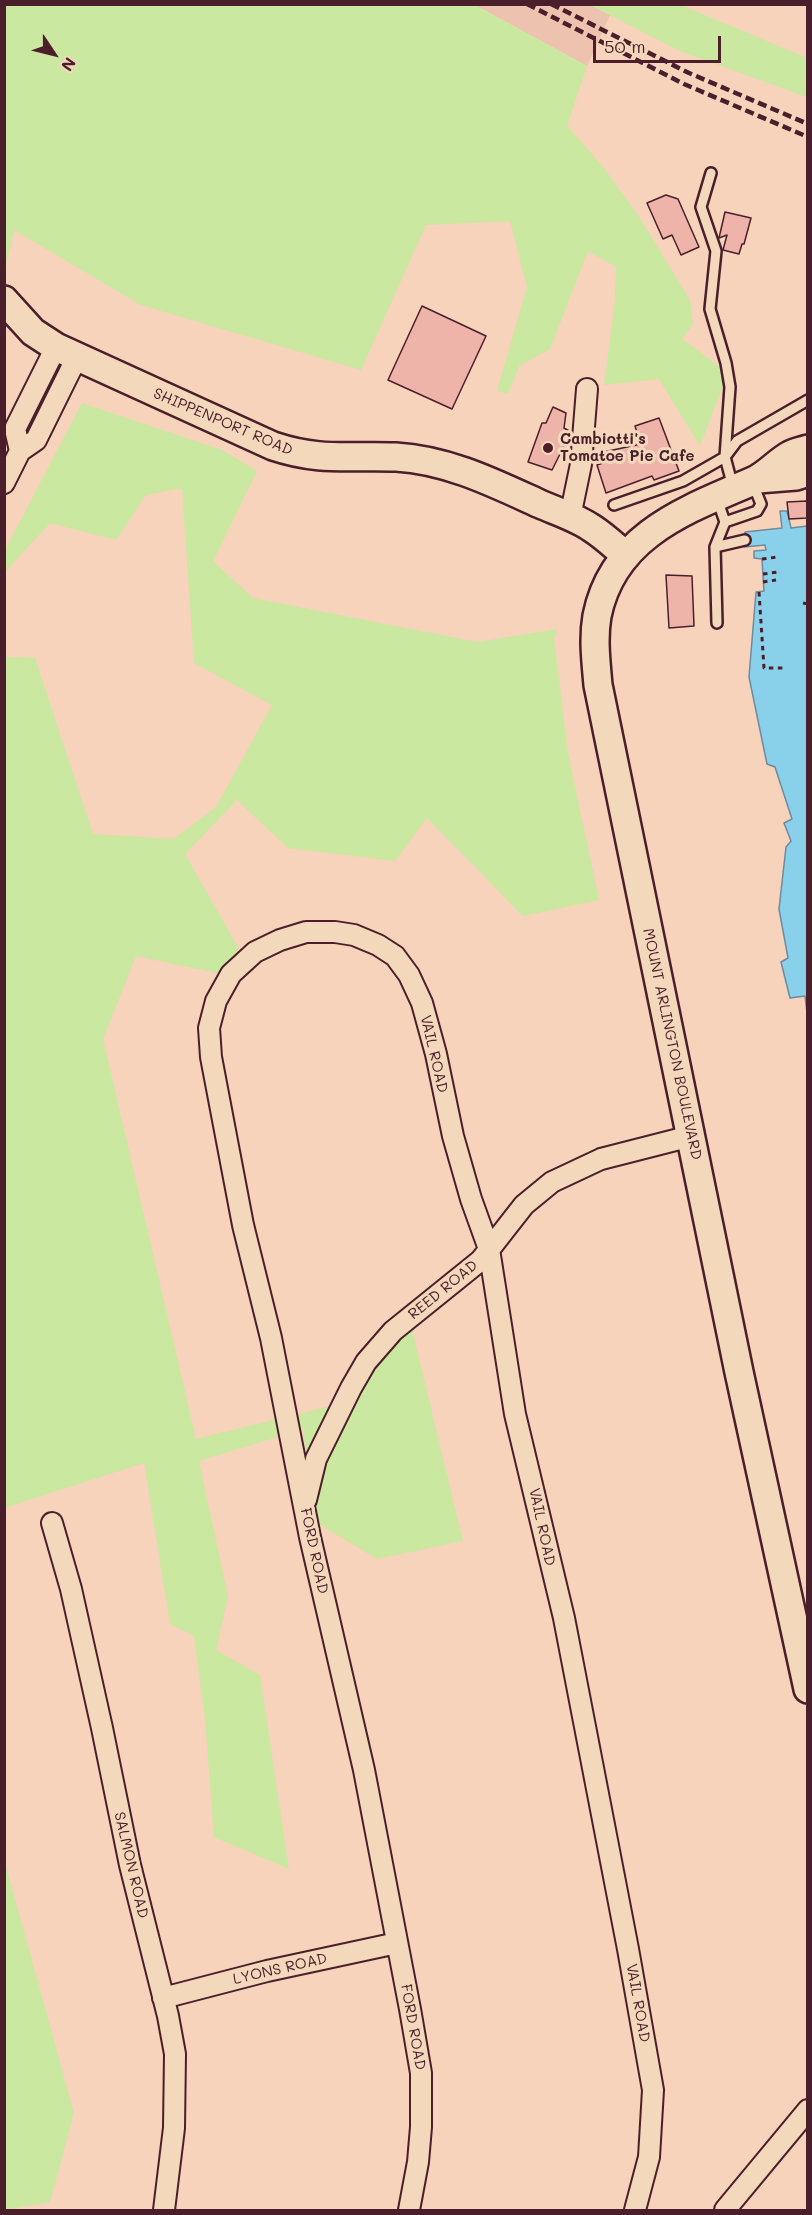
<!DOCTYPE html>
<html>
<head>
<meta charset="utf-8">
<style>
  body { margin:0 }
  #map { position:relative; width:812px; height:2215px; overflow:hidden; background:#f6d3ba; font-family:Mali,sans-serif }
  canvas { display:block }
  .frame { position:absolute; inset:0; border:6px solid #4a1f2b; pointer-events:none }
  .north { position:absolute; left:24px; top:24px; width:60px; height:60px; -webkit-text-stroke:4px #f4d8bb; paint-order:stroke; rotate:125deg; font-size:16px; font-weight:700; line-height:24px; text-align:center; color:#4a1f2b }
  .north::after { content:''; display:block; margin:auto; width:21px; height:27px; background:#4a1f2b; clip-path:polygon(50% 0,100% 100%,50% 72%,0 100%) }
  .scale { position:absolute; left:593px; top:36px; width:128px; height:27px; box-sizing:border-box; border:3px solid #4a1f2b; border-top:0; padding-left:8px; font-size:18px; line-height:21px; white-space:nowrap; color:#4a1f2b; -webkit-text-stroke:4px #f4d8bb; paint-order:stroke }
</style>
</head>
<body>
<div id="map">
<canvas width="812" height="2215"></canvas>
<div class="frame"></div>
<div class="north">N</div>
<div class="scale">50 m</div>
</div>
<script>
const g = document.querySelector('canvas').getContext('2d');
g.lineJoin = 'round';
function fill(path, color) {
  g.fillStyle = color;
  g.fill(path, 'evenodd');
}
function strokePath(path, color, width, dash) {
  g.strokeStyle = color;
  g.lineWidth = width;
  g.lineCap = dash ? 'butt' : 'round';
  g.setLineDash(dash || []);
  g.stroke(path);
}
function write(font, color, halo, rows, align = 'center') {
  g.font = font + ' Mali,sans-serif';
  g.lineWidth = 6;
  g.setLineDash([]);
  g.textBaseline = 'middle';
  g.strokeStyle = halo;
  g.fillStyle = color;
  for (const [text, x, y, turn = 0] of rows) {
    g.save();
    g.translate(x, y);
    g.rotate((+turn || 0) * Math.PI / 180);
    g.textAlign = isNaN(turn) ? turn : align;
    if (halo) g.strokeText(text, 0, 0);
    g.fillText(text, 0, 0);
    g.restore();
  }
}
fill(new Path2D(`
  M475 5H590L610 15 587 66Z`), '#edc3af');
fill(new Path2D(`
  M5 5H475L587 66 567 126 604 168 639 217 690 300 693 324 682 339 728 373 700 446 659 379 604 385 615 300 616 267 588 251 550 349 519 366 508 394 497 391 527 287 510 221 426 225 361 370 141 305 14 230 5 271Z
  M590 5H681L807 58V97L680 51Z
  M82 403 222 450 257 471 213 561 253 598 477 642 557 629 554 639 568 753 599 900 523 916 427 818 395 861 288 848 237 800 185 854 239 949 217 973 136 956 103 1039 196 1439 343 1403 409 1317 463 1541 377 1559 314 1521 303 1429 199 1461 228 1596 216 1650 260 1675 289 1869 214 1837 205 1719 194 1636 170 1624 144 1463 4 1508 5 657 35 658 93 834 174 839 216 807 272 705 194 663 182 488 146 495 116 540 50 523 5 572V550Z
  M4 1859 74 2113 50 2202 4 2210Z`), '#cae89f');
const water = new Path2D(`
  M780 511H787L791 528 807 526V1013L805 996 790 998 781 962 788 958 779 909 786 847 791 841 784 823 792 819 775 767 767 764 749 677 756 592 764 591 762 559 754 558V551L766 550 765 545 744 547 745 532 782 528Z`);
fill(water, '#89d1ea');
strokePath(water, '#708a9e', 1.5);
const building = new Path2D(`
  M666 195 678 199 699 247 681 255 672 235 663 239 647 203Z
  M725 212 751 218 744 244H742L739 254 723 250 727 235 719 238Z
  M422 306 486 336 452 409 388 380Z
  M553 407 566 413 564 428 571 432 552 470 528 462 542 423H546Z
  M659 418 679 471 654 480 652 476 606 493 597 465 603 463 599 453 641 444 635 426Z
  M807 501V518L789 519 787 502Z
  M666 575 692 576 694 626 669 628Z`);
fill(building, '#eeb4aa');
strokePath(building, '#4a1f2b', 1.5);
const lane = new Path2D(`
  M733 487 725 457 737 441 808 400
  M717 499 725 522 757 511 761 504 753 484
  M614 505 683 481 725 457 730 387 726 363 710 309 716 251 701 207 711 173
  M715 547 745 540
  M717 623 715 547 725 522`);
const street = new Path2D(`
  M20 451 15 429 56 347
  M4 483 20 451 36 440 77 357
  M570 517 581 464 587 389
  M306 1500 316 1459 351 1388 366 1362 393 1331 481 1260 524 1205 552 1182 601 1159 691 1136
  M52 1523 71 1589 102 1728 130 1865 168 2016 175 2054 174 2128 164 2210
  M163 1998 267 1971 397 1943
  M409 2210 418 2162 421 2127V2073L410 2009 364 1770 310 1537 271 1338 243 1225 211 1057 209 1028 216 1001 231 974 255 952 280 940 306 932H335L354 935 378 945 395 956 409 975 422 1003 436 1054 453 1136 471 1199 489 1249 515 1414 564 1618 628 1949 653 2090 649 2157 635 2210
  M725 2210 808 2110`);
const secondary = new Path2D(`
  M4 300 33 332 56 347 273 446C321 462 349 455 396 457 448 460 494 483 540 504 556 511 575 517 590 527 603 535 615 546 626 556
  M808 449C802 451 795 452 790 455 777 462 767 475 753 481 686 510 613 535 597 616 593 639 596 662 598 685L739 1372 808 1689
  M758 479 796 476 808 472`);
strokePath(lane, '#4a1f2b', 14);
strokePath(street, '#4a1f2b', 24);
strokePath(secondary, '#4a1f2b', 32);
strokePath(new Path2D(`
  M762 559 778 557
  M763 574 778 572
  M763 582 776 580
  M759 592 764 668H783
  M803 603 808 604`), '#4a1f2b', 3, [4.5, 4.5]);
strokePath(lane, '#f4d8bb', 9);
strokePath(street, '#f4d8bb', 20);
strokePath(secondary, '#f4d8bb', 27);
strokePath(new Path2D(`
  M527 4 684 84 808 137
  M551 4 689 73 808 124`), '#4a1f2b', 4.5, [9, 4.5]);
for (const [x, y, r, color] of [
  [548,448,6,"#4a1f2b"]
]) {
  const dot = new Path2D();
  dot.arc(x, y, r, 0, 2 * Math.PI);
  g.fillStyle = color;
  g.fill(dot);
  strokePath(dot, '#f4d8bb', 2);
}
write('15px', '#4a1f2b', '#f4d8bb', [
  ["SHIPPENPORT ROAD",223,422,23],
  ["MOUNT ARLINGTON BOULEVARD",672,1044,78],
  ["VAIL ROAD",434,1054,77],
  ["REED ROAD",443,1290,-39],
  ["VAIL ROAD",542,1527,78],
  ["FORD ROAD",314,1551,78],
  ["SALMON ROAD",131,1865,77],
  ["LYONS ROAD",280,1969,-13],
  ["VAIL ROAD",638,2003,80],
  ["FORD ROAD",413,2027,80]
]);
write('bold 15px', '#4a1f2b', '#f4d8bb', [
  ["Cambiotti's",560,439],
  ["Tomatoe Pie Cafe",560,456]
], 'left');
</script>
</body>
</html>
